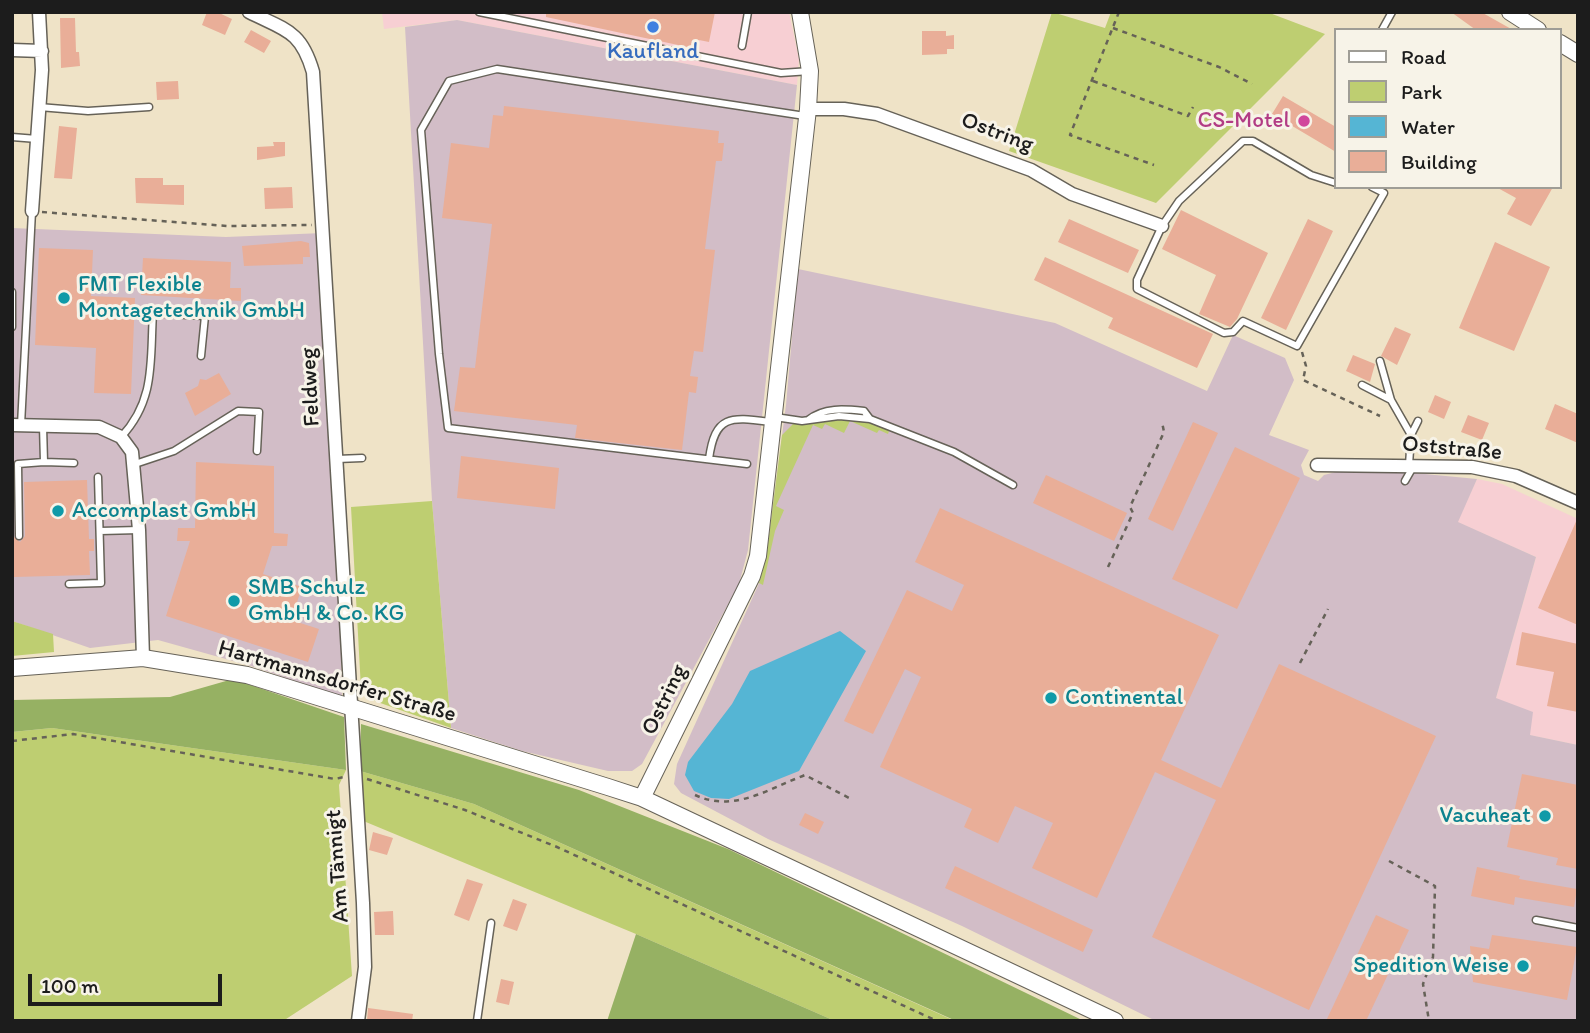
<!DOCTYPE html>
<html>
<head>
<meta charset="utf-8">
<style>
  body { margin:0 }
  #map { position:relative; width:1590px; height:1033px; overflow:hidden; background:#efe3c7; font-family:Itim,sans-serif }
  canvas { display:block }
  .frame { position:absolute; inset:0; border:14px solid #1c1c1c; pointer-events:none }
  .legend { position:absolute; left:1334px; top:28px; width:228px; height:161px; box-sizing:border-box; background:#f7f3e8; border:2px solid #9f9d96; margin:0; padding:9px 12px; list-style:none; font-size:21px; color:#1c1c1c }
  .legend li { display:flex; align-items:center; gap:14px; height:35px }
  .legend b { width:35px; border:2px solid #9f9d96 }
  .scale { position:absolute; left:28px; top:974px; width:194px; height:32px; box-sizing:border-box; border:4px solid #1c1c1c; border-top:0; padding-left:9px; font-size:21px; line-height:24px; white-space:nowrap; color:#1c1c1c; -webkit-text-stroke:5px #f7f3e8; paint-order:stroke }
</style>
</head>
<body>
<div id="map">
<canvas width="1590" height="1033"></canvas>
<div class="frame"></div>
<ul class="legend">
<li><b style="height:9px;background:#fff"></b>Road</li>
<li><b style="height:19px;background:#bece71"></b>Park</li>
<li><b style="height:19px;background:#55b5d4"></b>Water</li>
<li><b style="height:19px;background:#e9ae98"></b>Building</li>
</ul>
<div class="scale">100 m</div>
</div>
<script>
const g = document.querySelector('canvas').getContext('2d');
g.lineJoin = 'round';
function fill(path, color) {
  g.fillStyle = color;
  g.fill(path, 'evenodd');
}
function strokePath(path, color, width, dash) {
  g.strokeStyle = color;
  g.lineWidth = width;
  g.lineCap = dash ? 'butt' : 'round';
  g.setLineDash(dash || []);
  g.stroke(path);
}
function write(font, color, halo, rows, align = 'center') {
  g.font = font + ' Itim,sans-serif';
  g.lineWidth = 6;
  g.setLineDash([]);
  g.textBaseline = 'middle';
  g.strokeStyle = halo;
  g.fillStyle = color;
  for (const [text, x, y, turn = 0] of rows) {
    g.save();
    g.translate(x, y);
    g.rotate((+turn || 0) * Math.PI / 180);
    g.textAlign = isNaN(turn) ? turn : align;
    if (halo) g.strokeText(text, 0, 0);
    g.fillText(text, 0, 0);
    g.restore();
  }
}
fill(new Path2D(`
  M382 12H789L799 59 797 85 457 20 384 29Z
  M1477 479 1502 484 1578 519V745L1529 735 1496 698 1536 557 1457 522Z`), '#f7cfd3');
fill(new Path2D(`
  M457 20 797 85 748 550 739 584 642 764 632 771H608L522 751 451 728 432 501 405 27Z
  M12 228 226 237 323 233 337 459 342 697 251 666 158 640 90 648 12 621Z
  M798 269 1055 323 1207 391 1233 335 1285 358 1294 380 1269 435 1309 450 1301 465 1304 475 1318 481 1324 475 1336 472H1404L1477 479 1458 522 1536 557 1496 698 1533 712 1530 735 1578 745V1021H1156L962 926 768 839 681 793 674 784 677 764 761 579 766 559 786 405Z`), '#d2bdc7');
fill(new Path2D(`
  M1052 12 1105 28 1111 12H1267L1325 34 1156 203 1009 151Z
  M842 418 874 422 890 428 888 434 879 430 877 433 850 421 844 433 825 424 822 429 813 425 776 506 784 510 775 531 763 585 759 583 766 559 782 435 793 424Z
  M432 501 451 728 369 699 361 689 351 507Z
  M12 621 53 634 54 652 12 656Z
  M52 728 346 770 339 785 352 976 283 1021H12V732Z
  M360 771 474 804 955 1021H835L636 934 361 820Z`), '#bece71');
fill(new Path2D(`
  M233 679 344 717 346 770 52 728 12 732V700L170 697Z
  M361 724 579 790 728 849 1084 1021H956L474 804 360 771Z
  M636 934 835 1021H607Z`), '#96b163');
fill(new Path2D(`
  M840 631 866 651 799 771 729 799 711 798 694 791 685 775 688 762 732 704 750 671Z`), '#55b5d4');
fill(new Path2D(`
  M207 12H217L232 19 225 35 202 25Z
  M546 12H715L709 42 699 40 697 49 546 17Z
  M1451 12H1481L1513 30H1476Z
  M60 18H75L76 52H79L80 66 61 68Z
  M251 30 271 41 264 53 244 42Z
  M922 31H946V36L954 35V49H947V54L922 55Z
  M178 81 179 99 157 100 156 82Z
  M1283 96 1336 127V152L1272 114Z
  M504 106 719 131 718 143H724L722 161H716L705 249 715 250 703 352 694 351 690 376 698 377 696 393 689 392 682 450 575 438 577 425 454 411 460 367 475 368 492 224 442 218 451 143 489 148 493 115 503 116Z
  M59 126 77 128 72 179 54 178Z
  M273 142H285V156L257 160V147L274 146Z
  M135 178H163V185H184V205L136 203Z
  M292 187 293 208 265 209 264 188Z
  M1496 187H1553L1531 226 1507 214 1516 198Z
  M1181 210 1268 253 1237 319 1230 327 1199 314 1216 275 1162 249Z
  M1069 219 1139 250 1128 273 1058 242Z
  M1308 219 1333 231 1286 330 1261 318Z
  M301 241 309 243 310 257H303V264L244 266 242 246Z
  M1495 242 1550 267 1514 351 1459 328Z
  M39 248 93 250 91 296 135 298 131 394 94 393 96 348 35 345Z
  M1045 257 1213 334 1197 368 1108 328 1113 318 1034 280Z
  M143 258 231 262 230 288H241V301L141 295Z
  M1395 327 1411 334 1397 365 1381 356Z
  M1353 355 1375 364 1370 382 1346 371Z
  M219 373 231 394 195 416 185 393 198 386 200 379 206 380Z
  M1435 395 1451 402 1444 419 1428 412Z
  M1555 404 1578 414V443L1545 429Z
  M1468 415 1489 423 1482 440 1461 432Z
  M1193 422 1218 433 1173 531 1148 519Z
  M1235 447 1300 478 1237 609 1172 579Z
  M461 456 559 468 555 509 457 498Z
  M196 462 274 466V533L288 534 287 546H272L263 574 302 587 291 620 319 629 308 662 166 616 190 541H177L178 528H195Z
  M1046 475 1127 513 1114 541 1033 503Z
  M87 480 89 539H94V551H89L90 575 14 577 12 483 13 536 20 542 25 536 24 482Z
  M940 508 1219 635 1161 760 1221 788 1279 664 1436 736 1309 1010 1152 937 1216 800 1155 772 1097 898 1032 868 1053 823 1015 806 998 843 964 827 972 809 880 767 921 677 905 669 873 734 844 721 907 590 952 611 964 585 915 562Z
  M1578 517V625L1538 608Z
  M1522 632 1578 644V712L1547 706 1554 672 1516 665Z
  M1522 774 1578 785V869L1556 865 1558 858 1507 847Z
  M805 813 824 822 818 834 799 825Z
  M373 832 393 838 387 855 369 850Z
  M955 866 1093 930 1083 952 945 888Z
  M1477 867 1520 876 1519 879 1577 889 1574 907 1515 897 1514 905 1471 896Z
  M467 879 483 884 469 921 454 915Z
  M513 899 527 904 517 931 503 926Z
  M393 911 394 935H375L374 912Z
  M1376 915 1409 930 1366 1021H1326Z
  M1492 935 1577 947 1567 1000 1473 982 1470 946 1489 949Z
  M501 979 514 982 509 1005 496 1002Z
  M368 1008 413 1014 412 1021H367Z`), '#e9ae98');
const lane = new Path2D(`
  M479 12 781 73 810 71
  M1382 30 1392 12
  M742 46 748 12
  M39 107 88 111 149 107
  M12 137 37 139
  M1336 183 1311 175 1253 141H1243L1179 201 1162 226 1137 280V289L1224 333 1233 332 1243 321 1297 346 1384 193 1372 187
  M12 292V327
  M1380 361 1391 400 1411 435 1409 465
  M1362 385 1391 400
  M775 417 802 421 839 416 870 419 954 452 1013 485
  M808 420C824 407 844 409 864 411L870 419
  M21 425 32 211
  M43 426 44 462 74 463
  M1411 435 1418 421
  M121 437C156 400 150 360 153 313L205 316 201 356
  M337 459 362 458
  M709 459C715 414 731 417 771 422
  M135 464 174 451 238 411 259 412 257 451
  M747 464 448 428 439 354 421 130 449 81 497 69 805 116
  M1405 481 1413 467
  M100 531 139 530
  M19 536 18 464 44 462
  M69 584 101 583 98 477
  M1536 920 1578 928
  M477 1021 491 923`);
const street = new Path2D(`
  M249 12C285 30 301 30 313 72L363 903 365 967 358 1021
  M12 50 42 51
  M808 109H844L877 114 1031 170 1072 194 1162 226
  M32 211 42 70 39 12
  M12 425 99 427 121 437 132 452 139 530 143 658
  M1317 465 1472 467 1516 476 1578 503`);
const secondary = new Path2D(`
  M1510 12 1538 30
  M1560 43 1578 54
  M12 668 143 658 247 675 608 787 642 798 1115 1021
  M642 798 752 576 758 556 808 109 810 71 800 12`);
strokePath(lane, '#666258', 9);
strokePath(street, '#666258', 15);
strokePath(secondary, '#666258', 18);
strokePath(new Path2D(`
  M1119 12 1070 135 1154 165
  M1113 28 1219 67 1252 84
  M1093 81 1188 116 1193 107
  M42 212 227 226 312 225
  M1302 352 1306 366 1303 380 1380 416
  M1108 567 1133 513 1130 507 1164 432 1162 422
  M1300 663 1328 609
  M12 741 73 734 335 779 344 777
  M367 779 465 810 557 847 937 1021
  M695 795C734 813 768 789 805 775L853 800
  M1389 861 1435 886 1433 957 1423 984 1429 1021`), '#666258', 2.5, [5, 5]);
strokePath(lane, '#fff', 6);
strokePath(street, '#fff', 12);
strokePath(secondary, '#fff', 16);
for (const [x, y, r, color] of [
  [653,27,7,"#3f7fe0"],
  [1304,121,7,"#d1479c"],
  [64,298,7,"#0f9aa8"],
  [58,511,7,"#0f9aa8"],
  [234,601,7,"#0f9aa8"],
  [1051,698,7,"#0f9aa8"],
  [1545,816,7,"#0f9aa8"],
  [1523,966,7,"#0f9aa8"]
]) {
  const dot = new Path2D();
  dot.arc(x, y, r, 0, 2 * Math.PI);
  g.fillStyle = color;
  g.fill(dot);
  strokePath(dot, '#f7f3e8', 2.5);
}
write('23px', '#366cbe', '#f7f3e8', [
  ["Kaufland",653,52]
]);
write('23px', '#b23c85', '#f7f3e8', [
  ["CS-Motel",1290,121]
], 'right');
write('23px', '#1c1c1c', '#f7f3e8', [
  ["Ostring",997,133,21],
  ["Feldweg",311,387,-93],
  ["Oststraße",1452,449,5],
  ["Hartmannsdorfer Straße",337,682,16],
  ["Ostring",665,700,-64],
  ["Am Tännigt",338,866,-94]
]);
write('23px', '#0d838f', '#f7f3e8', [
  ["FMT Flexible",78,285],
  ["Montagetechnik GmbH",78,311],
  ["Accomplast GmbH",72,511],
  ["SMB Schulz",248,588],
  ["GmbH & Co. KG",248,614],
  ["Continental",1065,698],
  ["Vacuheat",1531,816,"right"],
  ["Spedition Weise",1509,966,"right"]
], 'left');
</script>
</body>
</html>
